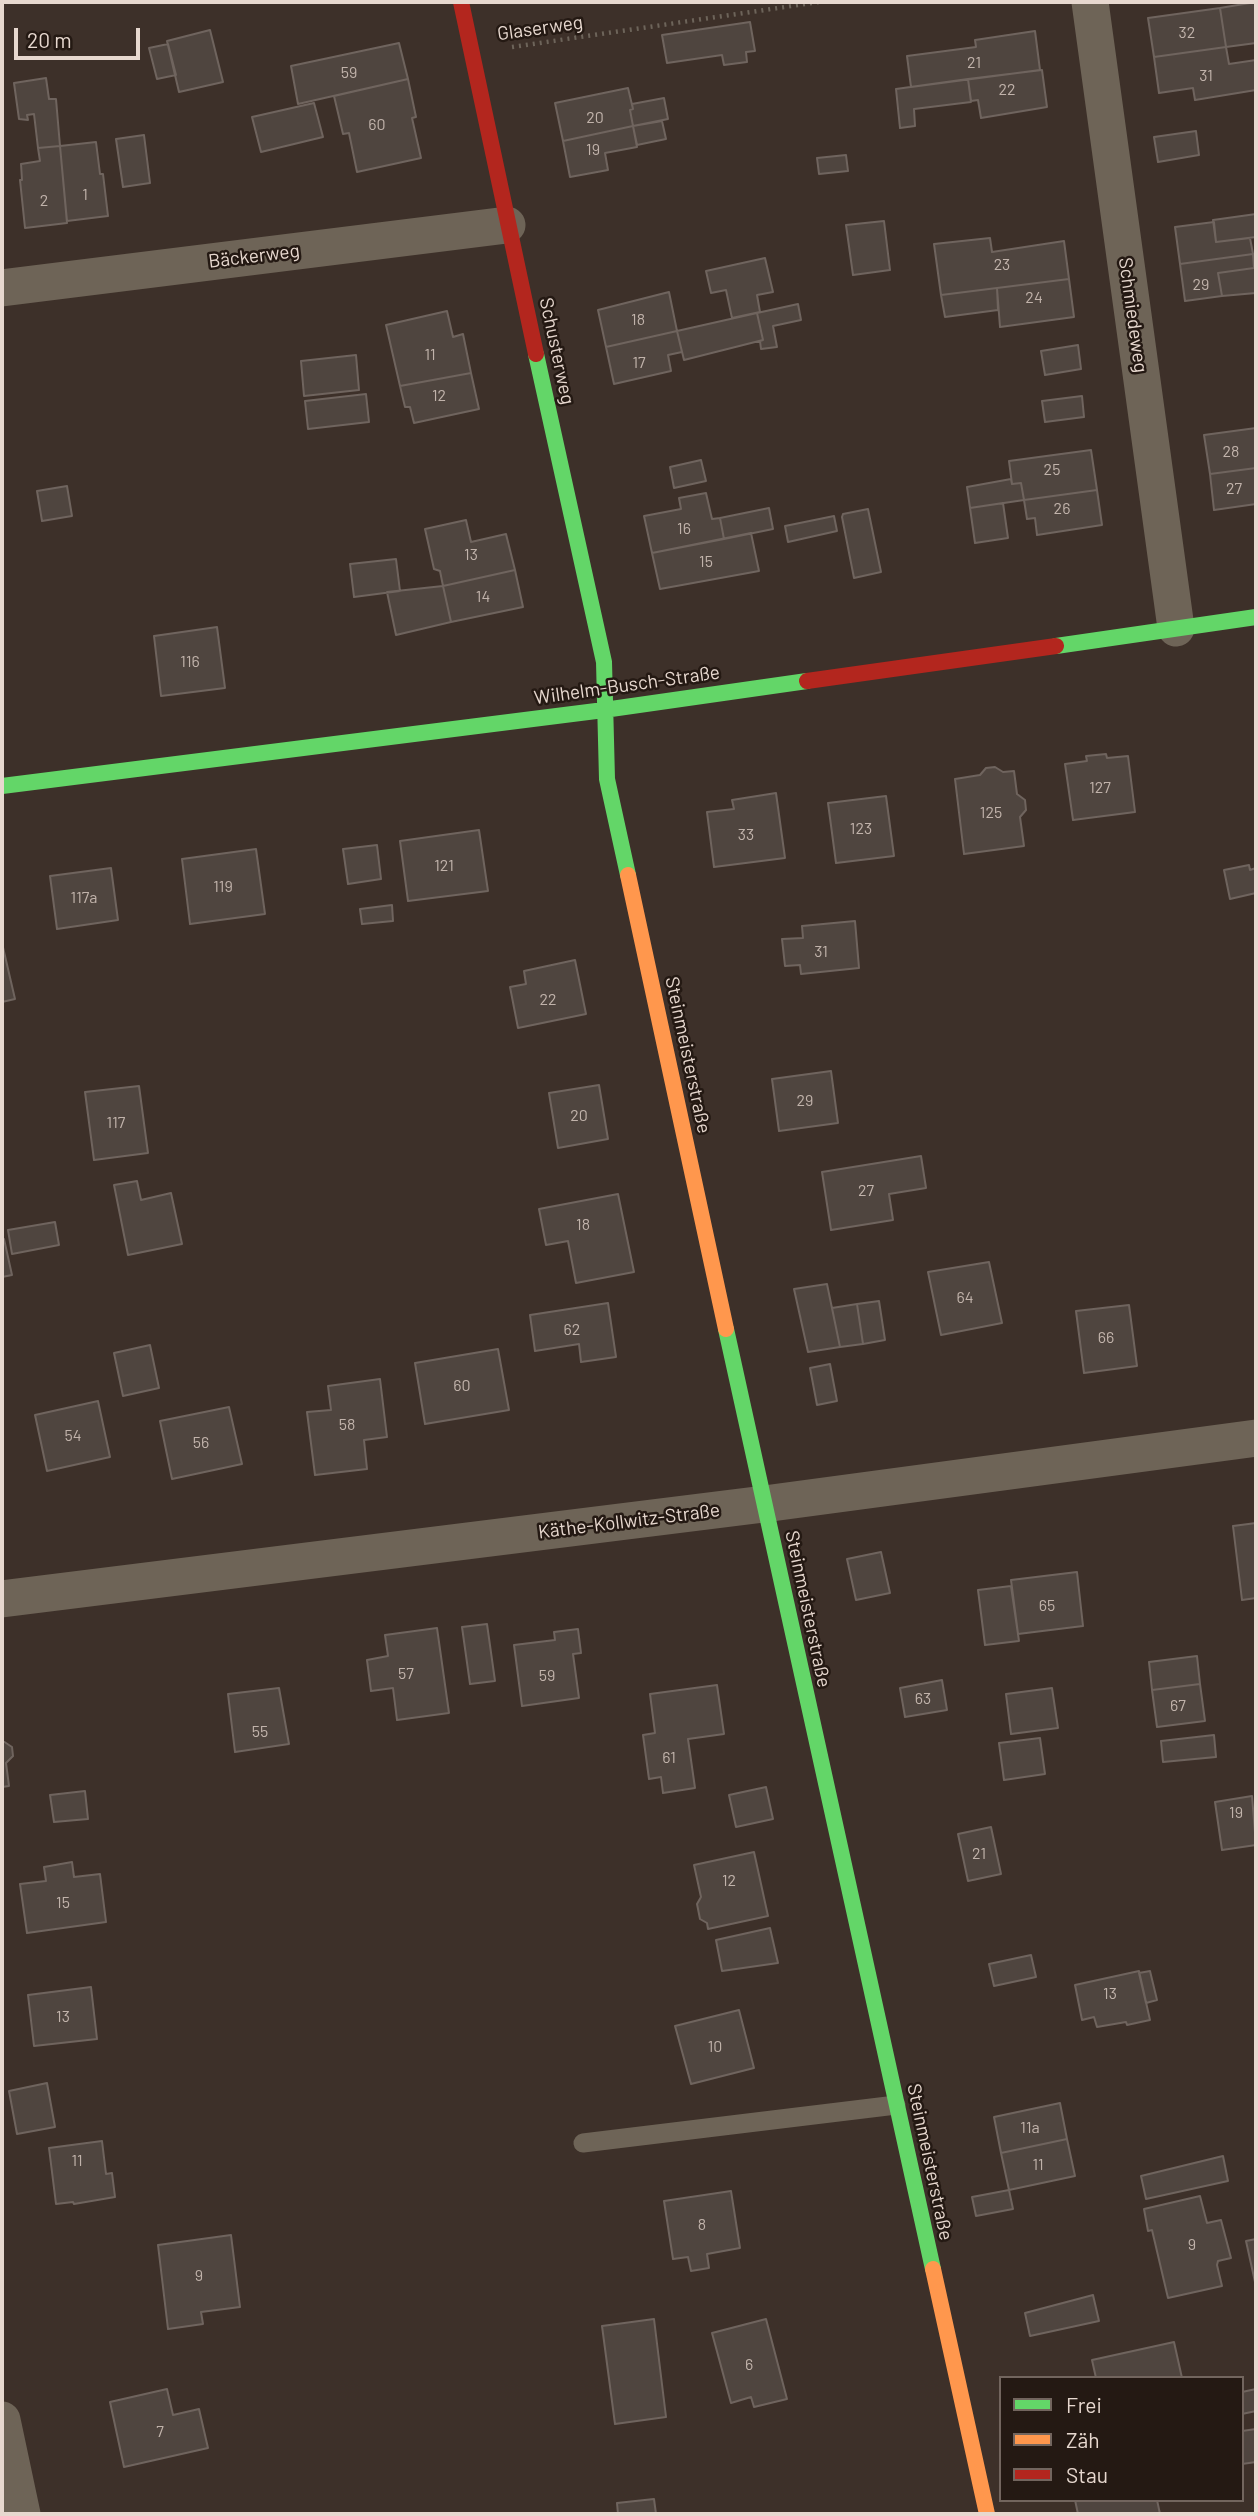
<!DOCTYPE html>
<html>
<head>
<meta charset="utf-8">
<style>
  body { margin:0 }
  #map { position:relative; width:1258px; height:2516px; overflow:hidden; background:#3d3029; font-family:Barlow,sans-serif }
  canvas { display:block }
  .frame { position:absolute; inset:0; border:4px solid #e7d8cf; pointer-events:none }
  .legend { position:absolute; left:999px; top:2376px; width:245px; height:126px; box-sizing:border-box; background:#241913; border:2px solid #72655e; margin:0; padding:9px 12px; list-style:none; font-size:21px; color:#e7d8cf }
  .legend li { display:flex; align-items:center; gap:14px; height:35px }
  .legend b { width:35px; border:2px solid #72655e }
  .scale { position:absolute; left:14px; top:28px; width:126px; height:32px; box-sizing:border-box; border:4px solid #e7d8cf; border-top:0; padding-left:9px; font-size:21px; line-height:24px; white-space:nowrap; color:#e7d8cf; -webkit-text-stroke:5px #241913; paint-order:stroke }
</style>
</head>
<body>
<div id="map">
<canvas width="1258" height="2516"></canvas>
<div class="frame"></div>
<ul class="legend">
<li><b style="height:9px;background:#63d668"></b>Frei</li>
<li><b style="height:9px;background:#ff974d"></b>Zäh</li>
<li><b style="height:9px;background:#b3261e"></b>Stau</li>
</ul>
<div class="scale">20 m</div>
</div>
<script>
const g = document.querySelector('canvas').getContext('2d');
g.lineJoin = 'round';
function fill(path, color) {
  g.fillStyle = color;
  g.fill(path, 'evenodd');
}
function strokePath(path, color, width, dash) {
  g.strokeStyle = color;
  g.lineWidth = width;
  g.lineCap = dash ? 'butt' : 'round';
  g.setLineDash(dash || []);
  g.stroke(path);
}
function write(font, color, halo, rows, align = 'center') {
  g.font = font + ' Barlow,sans-serif';
  g.lineWidth = 5;
  g.setLineDash([]);
  g.textBaseline = 'middle';
  g.strokeStyle = halo;
  g.fillStyle = color;
  for (const [text, x, y, turn = 0] of rows) {
    g.save();
    g.translate(x, y);
    g.rotate((+turn || 0) * Math.PI / 180);
    g.textAlign = isNaN(turn) ? turn : align;
    if (halo) g.strokeText(text, 0, 0);
    g.fillText(text, 0, 0);
    g.restore();
  }
}
const building = new Path2D(`
  M1256 2V43L1226 47 1220 8Z
  M1220 8 1226 47 1154 57 1148 18Z
  M750 22 755 51 746 52 747 62 724 65 722 55 667 63 662 35Z
  M210 30 223 82 179 92 167 41Z
  M1035 31 1040 70 911 87 907 56 976 47 975 40Z
  M399 43 408 79 298 104 291 66Z
  M168 44 176 75 157 79 149 48Z
  M1226 47 1229 64 1256 60V90L1195 100 1193 88 1159 93 1154 57Z
  M1042 70 1047 107 981 118 978 100 971 101 968 79Z
  M46 78 49 99H56L60 146 38 148 34 114 27 115 28 120 19 119 14 83Z
  M408 79 416 117 412 118 421 158 357 172 349 133 343 134 334 96Z
  M968 79 971 102 914 109 915 126 900 128 896 89Z
  M628 88 633 109 630 110 633 126 563 141 555 103Z
  M664 98 668 119 633 126 630 110 633 109 632 104Z
  M314 103 323 137 261 152 252 117Z
  M662 121 666 139 637 145 633 126Z
  M633 126 637 147 605 153 608 170 570 177 563 141Z
  M1196 131 1199 155 1158 162 1154 137Z
  M144 135 150 183 123 187 116 139Z
  M96 142 100 174H103L108 216 67 221 60 146Z
  M60 146 67 223 25 228 20 180H22L21 164 40 161 38 148Z
  M846 155 848 171 819 174 817 158Z
  M1256 214V237L1216 242 1213 220Z
  M884 221 890 270 853 275 846 225Z
  M1214 222 1216 242 1250 238 1253 254 1180 264 1175 227Z
  M990 238 992 252 1064 241 1069 279 941 295 934 244Z
  M1253 254 1254 268 1218 273 1222 296 1185 301 1180 264Z
  M1253 254H1256V293L1222 296 1218 273 1254 268Z
  M765 258 773 292 757 295 760 312 732 318 726 290 711 293 706 271Z
  M1069 279 1074 317 1000 327 997 288Z
  M997 288 998 310 945 317 941 295Z
  M669 292 677 331 606 347 598 310Z
  M798 304 801 320 773 326 777 347 761 349 760 341 763 340 757 313Z
  M447 311 453 337 463 334 471 373 400 386 386 325Z
  M757 313 763 340 684 360 677 331Z
  M677 331 682 352 668 355 671 371 614 384 606 347Z
  M1078 345 1081 369 1045 375 1041 351Z
  M356 355 359 390 304 396 301 361Z
  M471 373 479 409 414 423 410 407H405L400 386Z
  M366 394 369 422 308 429 305 401Z
  M1082 396 1084 417 1045 422 1042 401Z
  M1256 428V468L1210 474 1204 435Z
  M1091 450 1097 490 1024 500 1021 483 1012 484 1009 461Z
  M701 460 706 481 674 488 670 467Z
  M1256 468V504L1214 510 1210 474Z
  M1011 479 1012 484 1021 483 1024 500 970 508 967 487Z
  M67 486 72 516 42 521 37 491Z
  M1097 490 1102 525 1037 535 1035 518 1027 519 1024 500Z
  M706 493 712 519 720 518 724 539 652 553 644 516 681 509 679 498Z
  M1003 503 1008 538 975 543 970 508Z
  M769 508 773 529 724 539 720 518Z
  M868 509 881 572 854 578 842 517 843 514Z
  M834 516 837 531 788 542 785 526Z
  M466 520 471 542 506 534 515 570 443 586 440 571 434 569 425 529Z
  M751 533 759 571 660 589 652 553Z
  M396 559 400 591 354 597 350 564Z
  M515 570 523 607 451 622 443 586Z
  M443 586 451 622 396 635 387 592Z
  M217 627 225 688 161 696 154 636Z
  M1106 754 1107 758 1128 756 1135 812 1073 820 1065 764 1087 761 1086 756Z
  M995 767 1003 772 1014 771 1017 794 1025 800 1026 810 1020 817 1024 846 964 854 955 779 980 775 986 768Z
  M776 793 785 858 714 867 707 812 734 809 732 800Z
  M886 796 894 856 836 863 828 803Z
  M479 830 488 891 408 901 400 841Z
  M377 845 381 879 348 884 343 849Z
  M256 849 265 914 190 924 182 859Z
  M1249 865 1250 870 1256 868V893L1230 899 1224 870Z
  M111 868 118 920 57 929 50 876Z
  M392 905 393 921 362 924 360 909Z
  M855 921 859 968 801 974 800 965 785 966 782 939 803 938 802 926Z
  M2 943 15 999 2 1002Z
  M575 960 586 1014 518 1028 510 987 526 984 524 971Z
  M831 1071 838 1123 779 1131 772 1079Z
  M599 1085 608 1139 558 1148 549 1093Z
  M139 1086 148 1153 94 1160 85 1092Z
  M921 1156 926 1188 889 1194 893 1220 831 1230 822 1172Z
  M137 1181 141 1200 171 1193 182 1244 128 1255 114 1185Z
  M618 1194 634 1272 576 1283 568 1241 546 1245 539 1209Z
  M55 1222 59 1245 12 1254 8 1230Z
  M4 1239 12 1275 2 1277V1240Z
  M989 1262 1002 1323 941 1335 928 1272Z
  M827 1284 840 1347 808 1352 794 1289Z
  M879 1301 885 1340 863 1344 857 1304Z
  M608 1303 616 1357 581 1362 579 1344 535 1351 530 1315Z
  M857 1304 863 1344 840 1347 832 1308Z
  M1129 1305 1137 1366 1084 1373 1076 1311Z
  M150 1345 159 1388 123 1396 114 1353Z
  M498 1349 509 1410 425 1424 415 1363Z
  M830 1364 837 1401 817 1405 810 1368Z
  M380 1379 387 1437 364 1440 367 1469 315 1475 307 1412 331 1410 328 1386Z
  M98 1401 110 1457 47 1471 35 1415Z
  M229 1407 242 1464 172 1479 160 1421Z
  M1256 1523V1598L1242 1600 1233 1526Z
  M881 1552 890 1593 856 1600 847 1559Z
  M1077 1572 1083 1626 1018 1634 1011 1580Z
  M1011 1586 1019 1641 985 1645 978 1590Z
  M487 1624 495 1681 470 1684 462 1627Z
  M437 1628 449 1713 397 1720 393 1688 371 1691 367 1660 388 1656 385 1635Z
  M578 1629 581 1653 573 1654 579 1698 522 1706 514 1645 555 1640 554 1632Z
  M1197 1656 1200 1684 1152 1690 1149 1662Z
  M942 1680 947 1710 905 1717 900 1688Z
  M1200 1684 1205 1721 1157 1727 1152 1690Z
  M717 1685 724 1734 688 1739 695 1788 663 1793 661 1777 649 1779 643 1735 655 1733 650 1694Z
  M279 1688 289 1744 235 1752 228 1694Z
  M1052 1688 1058 1728 1011 1734 1006 1694Z
  M2 1731 3 1741 12 1747 13 1756 6 1763 9 1786 2 1787Z
  M1214 1735 1216 1757 1163 1762 1161 1741Z
  M1040 1738 1045 1774 1004 1780 999 1743Z
  M766 1787 773 1819 736 1827 729 1795Z
  M85 1791 88 1819 54 1822 50 1795Z
  M1252 1796 1256 1845 1222 1850 1215 1802Z
  M991 1827 1001 1874 968 1881 958 1834Z
  M754 1852 768 1916 708 1929 707 1923 700 1919 697 1904 701 1897 694 1865Z
  M72 1862 74 1877 100 1874 106 1922 27 1933 20 1884 46 1881 44 1867Z
  M770 1928 778 1963 722 1971 716 1940Z
  M1031 1955 1036 1977 994 1986 989 1964Z
  M1139 1971 1150 2020 1127 2025 1126 2022 1097 2027 1094 2017 1082 2020 1075 1985Z
  M1150 1971 1157 2000 1146 2003 1139 1973Z
  M91 1987 97 2039 34 2046 28 1995Z
  M739 2010 754 2068 691 2084 675 2026Z
  M47 2083 55 2127 17 2134 9 2091Z
  M1060 2103 1067 2139 1001 2153 994 2117Z
  M1067 2139 1075 2176 1009 2190 1001 2153Z
  M102 2141 106 2174 112 2173 115 2197 74 2204 73 2202 56 2204 49 2148Z
  M1223 2156 1228 2181 1146 2199 1141 2176Z
  M1009 2190 1013 2209 976 2216 972 2197Z
  M731 2191 740 2248 707 2254 709 2268 691 2271 688 2257 673 2259 664 2201Z
  M1200 2196 1207 2223 1221 2220 1231 2258 1218 2261 1217 2265 1222 2286 1168 2298 1152 2230 1148 2231 1144 2209Z
  M231 2235 240 2307 201 2312 203 2324 168 2329 158 2245Z
  M1256 2239V2281L1255 2282 1246 2241Z
  M1093 2295 1099 2321 1030 2336 1025 2313Z
  M654 2319 666 2417 615 2424 602 2326Z
  M766 2319 787 2399 754 2407 751 2397 731 2403 712 2333Z
  M1174 2342 1182 2378H1096L1092 2360Z
  M167 2389 173 2415 199 2409 208 2448 124 2467 110 2402Z
  M1256 2389V2411L1242 2414V2392Z
  M1256 2429V2462L1242 2464V2431Z
  M654 2499 656 2514H618L617 2503Z
  M1075 2500H1157L1160 2514H1078Z`);
fill(building, '#4f453f');
strokePath(building, '#6f645e', 2);
strokePath(new Path2D(`
  M512 47 819 2`), '#6d645a', 4.5, [2, 5]);
strokePath(new Path2D(`
  M583 2143 896 2105`), '#6e6457', 19);
strokePath(new Path2D(`
  M1090 2 1176 628
  M2 288 507 225
  M2 1599 764 1504 1256 1438
  M2 2420 22 2514`), '#6e6457', 37);
strokePath(new Path2D(`
  M536 354 604 662 607 779 628 875
  M1056 646 1256 617
  M2 786 604 710 807 681
  M726 1329 933 2269`), '#63d668', 16);
strokePath(new Path2D(`
  M628 875 726 1329
  M933 2269 987 2514`), '#ff974d', 16);
strokePath(new Path2D(`
  M461 2 536 354
  M807 681 1056 646`), '#b3261e', 16);
write('16px', '#c1b3ab', null, [
  ["32",1187,33],
  ["21",974,63],
  ["59",349,73],
  ["31",1206,76],
  ["22",1007,90],
  ["20",595,118],
  ["60",377,125],
  ["19",593,150],
  ["1",85,195],
  ["2",44,201],
  ["23",1002,265],
  ["29",1201,285],
  ["24",1034,298],
  ["18",638,320],
  ["11",430,355],
  ["17",639,363],
  ["12",439,396],
  ["28",1231,452],
  ["25",1052,470],
  ["27",1234,489],
  ["26",1062,509],
  ["16",684,529],
  ["13",471,555],
  ["15",706,562],
  ["14",483,597],
  ["116",190,662],
  ["127",1100,788],
  ["125",991,813],
  ["123",861,829],
  ["33",746,835],
  ["121",444,866],
  ["119",223,887],
  ["117a",84,898],
  ["31",821,952],
  ["22",548,1000],
  ["29",805,1101],
  ["20",579,1116],
  ["117",116,1123],
  ["27",866,1191],
  ["18",583,1225],
  ["64",965,1298],
  ["62",572,1330],
  ["66",1106,1338],
  ["60",462,1386],
  ["58",347,1425],
  ["54",73,1436],
  ["56",201,1443],
  ["65",1047,1606],
  ["57",406,1674],
  ["59",547,1676],
  ["63",923,1699],
  ["67",1178,1706],
  ["55",260,1732],
  ["61",669,1758],
  ["19",1236,1813],
  ["21",979,1854],
  ["12",729,1881],
  ["15",63,1903],
  ["13",1110,1994],
  ["13",63,2017],
  ["10",715,2047],
  ["11a",1030,2128],
  ["11",77,2161],
  ["11",1038,2165],
  ["8",702,2225],
  ["9",1192,2245],
  ["9",199,2276],
  ["6",749,2365],
  ["7",160,2432]
]);
write('19px', '#e7d8cf', '#241913', [
  ["Glaserweg",540,28,-8],
  ["Bäckerweg",254,256,-7],
  ["Schmiedeweg",1133,315,82],
  ["Schusterweg",557,351,78],
  ["Wilhelm-Busch-Straße",627,685,-8],
  ["Steinmeisterstraße",688,1055,78],
  ["Käthe-Kollwitz-Straße",629,1521,-7],
  ["Steinmeisterstraße",808,1609,78],
  ["Steinmeisterstraße",930,2162,78]
]);
</script>
</body>
</html>
